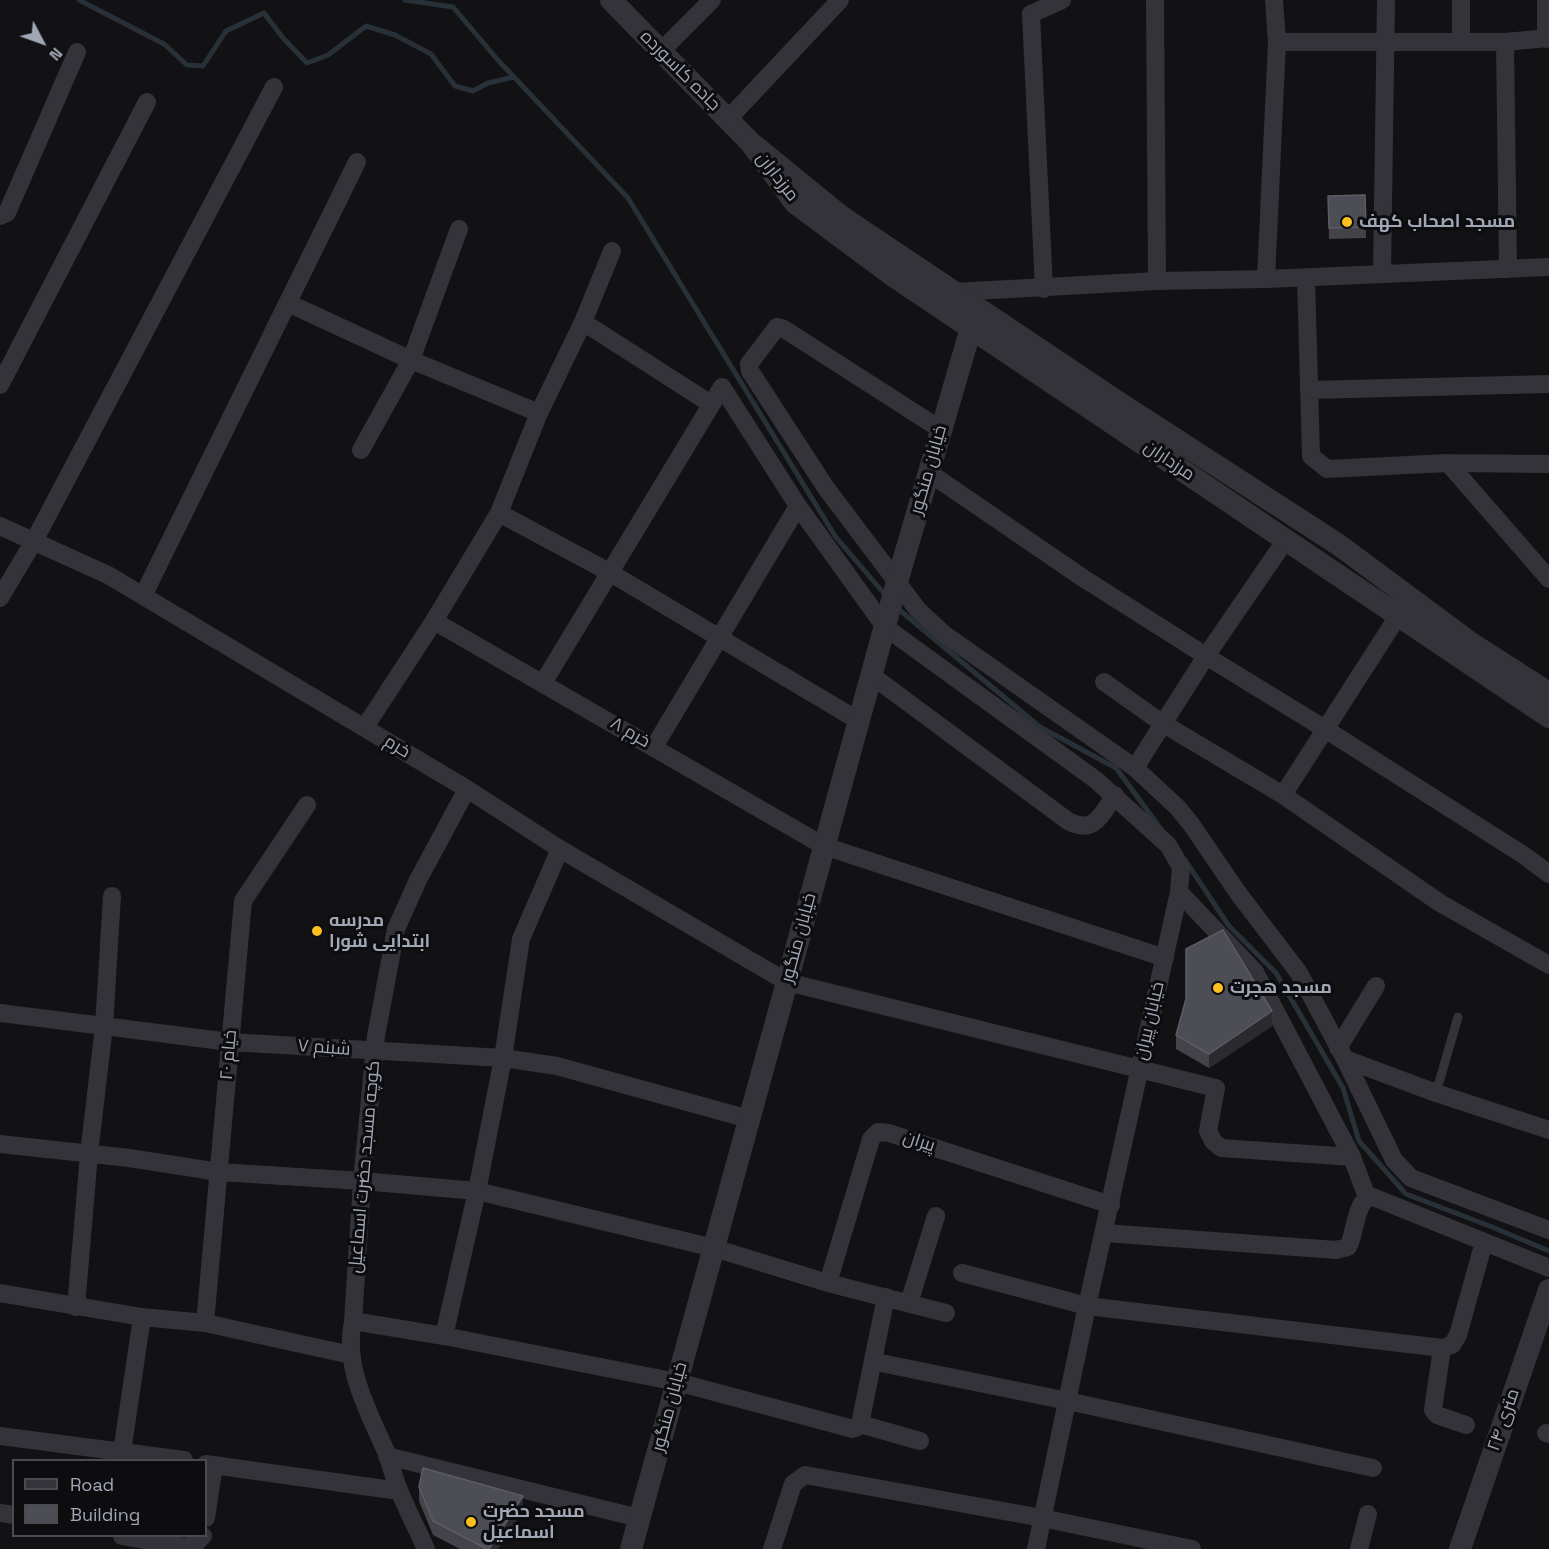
<!DOCTYPE html>
<html>
<head>
<meta charset="utf-8">
<style>
  body { margin:0 }
  #map { position:relative; width:1549px; height:1549px; overflow:hidden; background:#121214; font-family:"Space Grotesk",sans-serif }
  canvas { display:block }
  .legend { position:absolute; left:12px; top:1459px; width:195px; height:78px; box-sizing:border-box; background:#0d0d0f; border:2px solid #494b51; margin:0; padding:8px 10px; list-style:none; font-size:18px; color:#a2a7b5 }
  .legend li { display:flex; align-items:center; gap:12px; height:30px }
  .legend b { width:30px; border:2px solid #494b51 }
  .north { position:absolute; left:12px; top:12px; width:60px; height:60px; -webkit-text-stroke:4px #0d0d0f; paint-order:stroke; rotate:131deg; font-size:16px; font-weight:700; line-height:24px; text-align:center; color:#a2a7b5 }
  .north::after { content:''; display:block; margin:auto; width:21px; height:27px; background:#a2a7b5; clip-path:polygon(50% 0,100% 100%,50% 72%,0 100%) }
</style>
</head>
<body>
<div id="map">
<canvas width="1549" height="1549"></canvas>
<ul class="legend">
<li><b style="height:8px;background:#333339"></b>Road</li>
<li><b style="height:16px;background:#4d4e55"></b>Building</li>
</ul>
<div class="north">N</div>
</div>
<script>
const g = document.querySelector('canvas').getContext('2d');
g.lineJoin = 'round';
function strokePath(path, color, width, dash) {
  g.strokeStyle = color;
  g.lineWidth = width;
  g.lineCap = dash ? 'butt' : 'round';
  g.setLineDash(dash || []);
  g.stroke(path);
}
function fill(path, color) {
  g.fillStyle = color;
  g.fill(path, 'evenodd');
}
function write(font, color, halo, rows, align = 'center') {
  g.font = font + ' "Space Grotesk",Cairo,sans-serif';
  g.lineWidth = 6;
  g.setLineDash([]);
  g.textBaseline = 'middle';
  g.strokeStyle = halo;
  g.fillStyle = color;
  for (const [text, x, y, turn = 0] of rows) {
    g.save();
    g.translate(x, y);
    g.rotate((+turn || 0) * Math.PI / 180);
    g.textAlign = isNaN(turn) ? turn : align;
    if (halo) g.strokeText(text, 0, 0);
    g.fillText(text, 0, 0);
    g.restore();
  }
}
strokePath(new Path2D(`
  M79 0 164 44 187 65 203 66 226 31 264 13 283 38 307 63 328 55 366 26 395 35 431 54 455 86 473 91 488 83 514 77
  M405 0 453 7 497 59 628 198 835 536 887 597
  M897 608 1040 727 1116 768 1161 829
  M1185 860 1229 926 1276 973 1343 1088 1359 1141 1406 1194 1492 1227 1549 1251`), '#283038', 5);
strokePath(new Path2D(`
  M1436 1093 1458 1017`), '#333339', 9);
strokePath(new Path2D(`
  M1155 0 1157 281
  M1546 0V39
  M1277 42H1505L1549 38
  M1461 42V0
  M1505 42 1508 269
  M661 51 712 0
  M728 119 840 0
  M0 216 7 213 77 52
  M612 251 583 322 539 413 499 513 609 572 859 721
  M1382 273 1386 0
  M1306 277 1311 456 1327 469 1448 463 1549 464
  M1266 279 1277 42 1274 0
  M1044 289 1031 14 1062 0
  M954 292 1157 281 1266 279 1549 267
  M288 303 411 360 539 413
  M583 322 711 404
  M0 385 147 102
  M1309 390 1549 384
  M940 429 784 329 777 327 749 364 750 371 826 488 918 610 944 634 1135 768 1177 807 1191 824 1238 893 1299 973 1345 1059 1436 1093 1549 1130
  M361 450 411 360 459 229
  M1448 463 1549 579
  M928 472 1083 578 1206 656 1325 729 1525 856 1549 874
  M798 506 885 627 1096 780 1168 845 1181 867 1179 892 1087 1306 1036 1549
  M0 526 108 575 467 789 560 849 787 982 1216 1088 1208 1131 1213 1141 1221 1148 1352 1157
  M143 596 357 162
  M0 598 34 541 274 87
  M434 621 824 846 1165 958
  M871 675 1068 821C1094 835 1101 815 1115 795
  M1104 682 1162 723 1283 795 1440 903 1549 965
  M543 683 722 387 798 506 654 747
  M365 727 434 621 499 513
  M1135 768 1206 656 1285 541
  M1283 795 1398 616
  M1179 892 1255 972 1352 1157 1367 1197
  M0 1013 230 1042 503 1058 557 1066 749 1119
  M1338 1048 1376 986
  M1345 1059 1394 1160 1411 1178 1549 1230
  M0 1144 129 1158 219 1172 362 1181 477 1191 714 1248 828 1283 946 1313
  M1105 1233 1336 1250 1348 1247C1356 1233 1355 1197 1373 1197L1549 1268
  M962 1273 1087 1306 1442 1348 1452 1345 1458 1335 1484 1242
  M828 1283 871 1139 878 1132 889 1133 1111 1205
  M0 1293 142 1317 205 1323 351 1355
  M909 1303 936 1216
  M76 1307 89 1154 104 1026 112 896
  M353 1321 444 1336 677 1382 853 1429 858 1427 860 1424 872 1365 876 1362 1068 1401 1373 1468
  M205 1323 243 901 307 805
  M444 1336 477 1191 503 1058 521 939 560 849
  M1442 1348 1433 1410 1437 1415 1466 1425
  M872 1365 886 1297
  M860 1424 920 1441
  M1546 1433 1549 1434
  M0 1436 184 1460
  M122 1452 142 1317
  M387 1456 639 1518
  M206 1464 399 1491
  M0 1513 14 1515
  M206 1518 214 1465
  M122 1536 186 1547 196 1543 203 1536
  M426 1549C417 1529 407 1510 399 1490 394 1478 391 1466 387 1454 369 1412 343 1368 353 1321L362 1181 376 1036 396 929 418 880 467 789
  M772 1549 793 1484 805 1475 1042 1518 1192 1549
  M1359 1549 1368 1514`), '#333339', 18);
strokePath(new Path2D(`
  M611 0 750 142
  M1549 693 1471 643 1339 545 1115 400 842 217 750 142 795 203 889 273 1549 717
  M631 1549 897 582 971 328
  M1460 1549 1549 1290`), '#333339', 22);
fill(new Path2D(`
  M1365 195 1366 238 1329 239 1328 196Z
  M1186 999 1272 1026 1209 1068 1176 1049V1035Z
  M419 1487 523 1510 498 1549H460L433 1535 419 1501Z`), '#434349');
fill(new Path2D(`
  M1272 1011V1026L1209 1068V1054Z
  M523 1496V1510L498 1549H489Z`), '#2b2b2f');
const building = new Path2D(`
  M1365 195 1366 227 1329 228 1328 196Z
  M1223 930 1272 1011 1209 1054 1176 1035 1186 999V949Z
  M423 1468 523 1496 489 1549H487L433 1521 419 1487Z`);
fill(building, '#4d4e55');
strokePath(building, '#5b5c64', 1.5);
for (const [x, y, r, color] of [
  [1347,222,6,"#fdbf20"],
  [317,931,6,"#fdbf20"],
  [1218,988,6,"#fdbf20"],
  [471,1522,6,"#fdbf20"]
]) {
  const dot = new Path2D();
  dot.arc(x, y, r, 0, 2 * Math.PI);
  g.fillStyle = color;
  g.fill(dot);
  strokePath(dot, '#0d0d0f', 2);
}
write('18px', '#a2a7b5', '#0d0d0f', [
  ["جاده کاسورده",680,71,45],
  ["مرزداران",777,177,52],
  ["مرزداران",1169,461,34],
  ["خیابان منگور",929,470,-74],
  ["خرم ۸",630,733,30],
  ["خرم",397,747,31],
  ["خیابان منگور",799,938,-75],
  ["خیابان پیران",1150,1021,-77],
  ["شبنم ۷",324,1048,4],
  ["خیام ۲۰",229,1055,-85],
  ["پیران",919,1142,18],
  ["کوچه مسجد حضرت اسماعیل",365,1167,-85],
  ["خیابان منگور",670,1407,-75],
  ["۲۴ متری",1504,1420,-71]
]);
write('bold 18px', '#a2a7b5', '#0d0d0f', [
  ["مسجد اصحاب کهف",1359,222],
  ["مدرسه",329,921],
  ["ابتدایی شورا",329,942],
  ["مسجد هجرت",1230,988],
  ["مسجد حضرت",483,1512],
  ["اسماعیل",483,1533]
], 'left');
</script>
</body>
</html>
